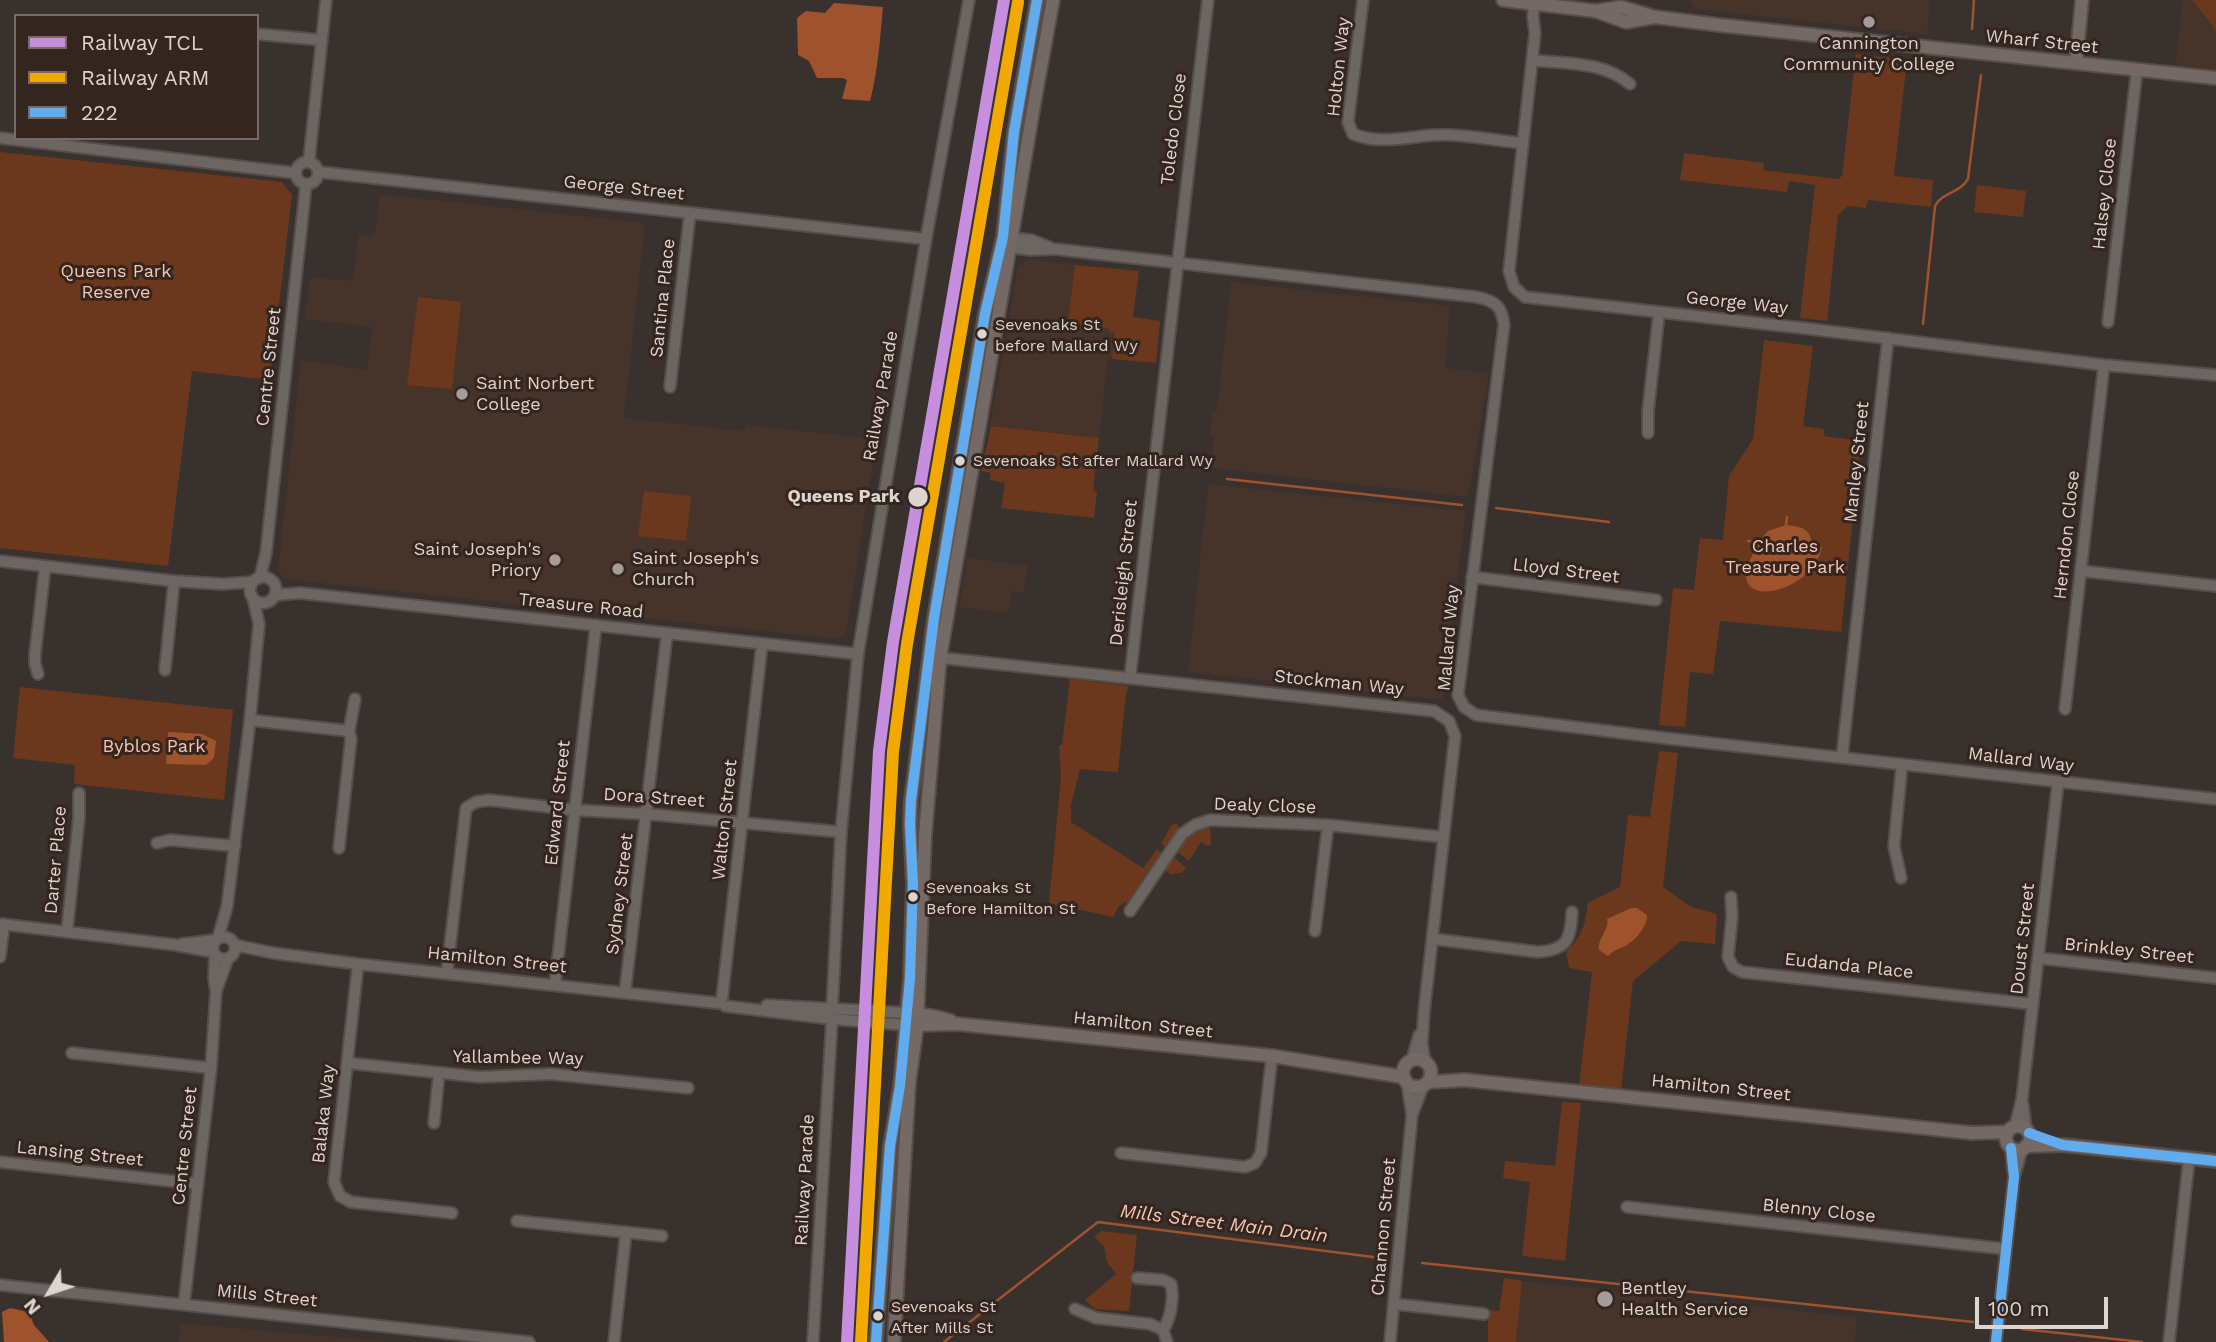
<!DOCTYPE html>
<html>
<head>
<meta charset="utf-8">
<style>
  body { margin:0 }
  #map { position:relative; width:2216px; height:1342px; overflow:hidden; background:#39312d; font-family:"Work Sans",sans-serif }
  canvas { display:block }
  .legend { position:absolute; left:14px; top:14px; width:245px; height:126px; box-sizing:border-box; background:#34251f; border:2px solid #786b66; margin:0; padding:9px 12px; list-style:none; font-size:21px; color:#dfd5d0 }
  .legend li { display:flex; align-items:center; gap:14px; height:35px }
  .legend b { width:35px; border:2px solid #786b66 }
  .north { position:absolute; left:14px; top:1258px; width:70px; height:70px; -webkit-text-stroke:5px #34251f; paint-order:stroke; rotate:231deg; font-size:19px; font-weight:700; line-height:28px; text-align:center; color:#dfd5d0 }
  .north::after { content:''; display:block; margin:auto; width:24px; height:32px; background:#dfd5d0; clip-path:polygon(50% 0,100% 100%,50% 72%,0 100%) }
  .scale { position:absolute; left:1975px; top:1297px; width:133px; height:32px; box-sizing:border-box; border:4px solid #dfd5d0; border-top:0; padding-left:9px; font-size:21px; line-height:24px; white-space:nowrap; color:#dfd5d0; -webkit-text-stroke:5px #34251f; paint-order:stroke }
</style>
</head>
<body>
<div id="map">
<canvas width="2216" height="1342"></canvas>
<ul class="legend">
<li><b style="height:9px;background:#c78ede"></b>Railway TCL</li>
<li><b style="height:9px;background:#f2a900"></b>Railway ARM</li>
<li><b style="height:9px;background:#60acee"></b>222</li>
</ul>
<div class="north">N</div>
<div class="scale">100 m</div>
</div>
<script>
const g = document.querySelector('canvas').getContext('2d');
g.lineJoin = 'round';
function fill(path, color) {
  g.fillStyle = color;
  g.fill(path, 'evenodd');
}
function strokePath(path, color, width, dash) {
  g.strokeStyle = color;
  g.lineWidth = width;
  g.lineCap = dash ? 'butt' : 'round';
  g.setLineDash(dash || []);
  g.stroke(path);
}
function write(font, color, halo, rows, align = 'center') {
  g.font = font + ' "Work Sans",sans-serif';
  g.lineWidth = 6;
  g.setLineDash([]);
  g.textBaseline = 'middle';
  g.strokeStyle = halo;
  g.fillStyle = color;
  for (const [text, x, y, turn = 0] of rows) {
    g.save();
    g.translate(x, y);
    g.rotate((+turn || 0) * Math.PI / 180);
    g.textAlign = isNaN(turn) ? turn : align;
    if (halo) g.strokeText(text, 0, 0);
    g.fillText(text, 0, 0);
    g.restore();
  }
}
fill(new Path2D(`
  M1691 0H1930L1927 34 1695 9 1690 3Z
  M2182 0H2192L2213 26 2216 32V70L2176 65Z
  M380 194 645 223 624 418 744 431 746 425 877 439 846 633 838 639 285 579 278 571 301 360 367 370 372 327 305 319 310 277 353 281 358 234 372 236 375 233Z
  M1027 259 1075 265 1067 327 1074 328 1075 324 1111 329 1115 333 1112 359H1108L1099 438 990 426 1018 267Z
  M1231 282 1450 306 1445 368 1489 373 1468 497 1210 468 1214 438 1210 437 1213 411H1217Z
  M1208 484 1466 511 1442 700 1188 672Z
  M967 558 1028 565 1024 593 1012 591 1009 613 959 607Z
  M1522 1281 1857 1317 1855 1342H1516Z
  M180 1323 392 1342H179Z`), '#46332a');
fill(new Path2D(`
  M2192 0H2216V32L2213 26Z
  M1856 54 1907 60 1894 176 1933 180 1931 207 1868 200 1866 208 1848 206 1838 215 1827 321 1800 318 1815 185 1789 181 1787 192 1680 180 1684 153 1764 163 1763 170 1838 179 1842 176Z
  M0 152 282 182 292 195 270 380 192 371 168 566 0 548Z
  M1977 185 2026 191 2023 217 1974 212Z
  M1075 265 1139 271 1133 317 1160 321 1156 363 1112 359 1115 333 1110 332V329L1075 324 1068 320Z
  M418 297 461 302 452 389 407 385Z
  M1764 340 1813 346 1803 426 1824 429V436L1861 441 1841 632 1720 621 1713 674 1690 672 1685 727 1659 725 1673 588 1694 590 1700 538 1723 540 1729 476 1753 439Z
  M991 426 1099 438 1093 491 1097 492 1094 518 1001 508 1005 483 990 480 991 473 981 471Z
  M644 491 691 496 686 541 638 536Z
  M1070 679 1129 686 1126 694 1118 772 1080 769 1071 805V822L1143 868 1157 849 1163 854 1134 898 1119 906 1113 917 1049 903 1061 777 1059 745H1062Z
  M20 687 233 710 224 800 74 784 75 765 13 758Z
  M1659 751 1678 753 1663 887 1691 907 1717 914 1715 944 1681 941 1633 981 1621 1091 1579 1086 1592 972 1569 968 1566 951C1580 941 1588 920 1587 903L1620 887 1628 815 1650 817Z
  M1176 823 1181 830 1167 847 1161 844 1171 826Z
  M1210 828 1211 845 1208 846 1201 842 1189 861 1178 852C1184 838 1195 830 1210 828Z
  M1174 857 1186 868 1182 873H1174L1172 875 1165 870Z
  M1562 1102 1581 1103 1565 1261 1522 1256 1530 1182 1503 1178 1505 1161 1555 1166Z
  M1101 1231 1137 1235 1129 1311 1095 1309 1085 1300 1116 1274 1107 1262 1104 1246 1094 1237Z
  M1504 1278 1522 1281 1516 1342H1488V1310L1499 1311Z`), '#6c381d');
fill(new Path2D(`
  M834 3 883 7C880 39 878 71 870 101L842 99 847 80 843 78H817L809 61 798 55 797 18 806 11 825 13Z
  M1786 525C1807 528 1808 528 1814 548L1822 547C1812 596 1721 613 1753 554 1758 546 1761 537 1768 531Z
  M168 732 202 734 216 741 214 758 206 765 166 764Z
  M1631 908H1637L1647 915C1647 928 1634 942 1623 947 1617 950 1614 950 1608 956L1599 950C1597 939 1610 929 1607 919Z
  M10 1308 29 1312 34 1325 49 1342H4L2 1312Z`), '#9f532c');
strokePath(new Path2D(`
  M1972 29 1974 0
  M1923 324 1935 206C1942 192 1959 194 1968 179L1981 75
  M1227 479 1462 505
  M1496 508 1609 522
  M1786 525 1787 517
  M1748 541 1760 542
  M1422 1263 1973 1322
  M2022 1329 2142 1342
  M944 1342 1098 1222 1373 1257`), '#9f532c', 2.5);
const minor = new Path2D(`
  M1363 0 1348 122 1353 134C1385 147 1418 133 1451 135 1475 136 1499 141 1522 143
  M1534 4 1533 17 1535 33 1509 271 1514 287 1525 297 1811 329 2104 365 2216 375
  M257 34 321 40
  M1532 60C1566 64 1603 61 1630 84
  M0 138 295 173
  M309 161 326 0
  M296 173a11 11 0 1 1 22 0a11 11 0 1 1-22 0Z
  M319 172 926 239
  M1003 237 1031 240 1049 247
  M1002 246 1030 250 1055 249 1477 297C1495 301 1502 306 1504 325L1458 695 1464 707 1476 715 1664 738 2216 799
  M2108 322 2137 69
  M670 387 690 213
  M1648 433V411L1659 313
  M0 561 174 581 222 584 253 582
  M2082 571 2216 586
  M1472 577 1656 600
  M250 590a13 13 0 1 1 26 0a13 13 0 1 1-26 0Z
  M260 578 266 553 306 184
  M275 595 300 593 858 654
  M933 657 1434 711 1449 721 1455 736 1424 1012 1422 1044 1425 1062
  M165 670 174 581
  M38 674 35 664V654L45 567
  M1130 678 1208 0
  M2065 709 2104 365
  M250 720 349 731
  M1842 757 1888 338
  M157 843 170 840 235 846
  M339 848 351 739 349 731 355 699
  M1901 878 1894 846 1902 764
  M1731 897 1732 917 1728 957 1733 967 1742 972 2033 1004
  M1130 911 1182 834 1195 825 1210 820 1328 825 1443 837
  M0 924 176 945 213 952
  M67 931 79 818V793
  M1315 931 1328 825
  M213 948a11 11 0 1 1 22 0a11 11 0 1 1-22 0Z
  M218 938 227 907 250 720 259 624 253 598
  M1434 939 1538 952C1567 950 1571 939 1572 912
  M182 944 215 940
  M235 945 273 953 358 964 717 1003
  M0 957 4 924
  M2038 958 2216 978
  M358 964 334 1182 340 1196 351 1202 452 1213
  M447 972 466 808 476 802 489 800 575 810 647 814 841 832
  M555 984 596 625
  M216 991 228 958
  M625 992 667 633
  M722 999 762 644
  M767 1005 907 1013
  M725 1006 832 1019 906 1025
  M832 1010 841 832 858 654 926 239 969 0
  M72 1053 211 1068
  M1412 1060 1419 1035
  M348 1063 480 1077 551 1074 688 1088
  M2023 1105 2026 1129
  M1412 1115 1423 1086
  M434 1123 439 1073
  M2015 1127 2022 1099 2058 782
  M2011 1148 2013 1171
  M1121 1153 1245 1167 1255 1163 1261 1153 1272 1056
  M0 1162 198 1184
  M1627 1207 2006 1249
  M517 1221 662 1236
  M1137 1278 1163 1280 1171 1284C1174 1298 1171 1318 1163 1330
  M0 1285 529 1342
  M184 1304 211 1068 216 991 214 979 215 954
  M1395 1304 1484 1314
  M1075 1309 1096 1318 1150 1324 1163 1330 1167 1342
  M614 1342 626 1232
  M813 1342 832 1019
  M1390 1342 1412 1115 1407 1083
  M1996 1342 2014 1177 2022 1149
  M2169 1342 2189 1159`);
const major = new Path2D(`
  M1503 0 1596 11 1626 22 1654 17
  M1596 11 1621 7 1655 17 1719 25 2216 78
  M2076 63 2082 0
  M911 1013 937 1017 951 1021
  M910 1025 958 1024 1272 1056 1404 1077
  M1403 1073a14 14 0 1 1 28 0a14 14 0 1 1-28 0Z
  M1428 1082 1465 1080 1972 1133 2008 1132
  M2006 1138a12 12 0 1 1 24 0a12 12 0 1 1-24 0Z
  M2026 1146 2063 1145 2216 1161
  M876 1342 890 1146 900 1086 910 979 913 884 910 824 911 800 934 618 985 314 1003 237 1014 132 1037 0
  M894 1342 909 1084 917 1026 925 836 940 658 1035 99 1053 0`);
strokePath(minor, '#554e4b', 14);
strokePath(major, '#554e4b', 16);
strokePath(minor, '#6c6663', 10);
strokePath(major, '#746964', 12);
strokePath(new Path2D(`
  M2029 1133 2063 1145 2216 1161
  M876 1342 890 1146 900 1086 910 979 913 884 910 824 911 800 934 618 985 314 1003 237 1014 132 1037 0
  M1996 1342 2014 1177 2011 1148`), '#60acee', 10);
strokePath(new Path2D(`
  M847 1342 879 751 893 642 1004 0`), '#c78ede', 12);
strokePath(new Path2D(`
  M861 1342 893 752 907 644 1018 2`), '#f2a900', 12);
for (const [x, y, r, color] of [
  [1869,22,7,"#a59c97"],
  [982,334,6,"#dfd5d0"],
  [462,394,7,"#a59c97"],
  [960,461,6,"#dfd5d0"],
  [918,497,11,"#dfd5d0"],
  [555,560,7,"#a59c97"],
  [618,569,7,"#a59c97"],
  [913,897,6,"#dfd5d0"],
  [1605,1299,9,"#a59c97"],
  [878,1316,6,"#dfd5d0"]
]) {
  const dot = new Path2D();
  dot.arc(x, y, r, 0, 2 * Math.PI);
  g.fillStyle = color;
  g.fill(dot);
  strokePath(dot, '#34251f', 2.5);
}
write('16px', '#dfd5d0', '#34251f', [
  ["Sevenoaks St",995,325],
  ["before Mallard Wy",995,346],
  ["Sevenoaks St after Mallard Wy",973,461],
  ["Sevenoaks St",926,888],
  ["Before Hamilton St",926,909],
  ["Sevenoaks St",891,1307],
  ["After Mills St",891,1328]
], 'left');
write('18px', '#dfd5d0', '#34251f', [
  ["Wharf Street",2042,42,6],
  ["Holton Way",1339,67,-84],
  ["Toledo Close",1174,129,-83],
  ["George Street",624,188,6],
  ["Halsey Close",2105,194,-84],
  ["Santina Place",663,298,-84],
  ["George Way",1737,303,6],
  ["Centre Street",269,367,-84],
  ["Railway Parade",881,396,-80],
  ["Manley Street",1857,462,-84],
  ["Herndon Close",2067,535,-84],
  ["Lloyd Street",1566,571,7],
  ["Derisleigh Street",1124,573,-84],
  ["Treasure Road",581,606,6],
  ["Mallard Way",1449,638,-85],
  ["Stockman Way",1339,683,6],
  ["Mallard Way",2021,760,7],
  ["Dora Street",654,798,4],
  ["Edward Street",558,803,-84],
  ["Dealy Close",1265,806,2],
  ["Walton Street",725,820,-84],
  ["Darter Place",56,860,-85],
  ["Sydney Street",620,894,-83],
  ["Doust Street",2023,939,-84],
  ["Brinkley Street",2129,951,6],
  ["Hamilton Street",497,960,6],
  ["Eudanda Place",1849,966,6],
  ["Hamilton Street",1143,1025,6],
  ["Yallambee Way",518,1058,1],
  ["Hamilton Street",1721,1088,6],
  ["Balaka Way",324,1114,-84],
  ["Centre Street",185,1146,-84],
  ["Lansing Street",80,1154,6],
  ["Railway Parade",805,1180,-87],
  ["Blenny Close",1819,1211,6],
  ["Channon Street",1384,1227,-85],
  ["Mills Street",267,1296,6]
]);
write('18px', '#dfd5d0', '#34251f', [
  ["Cannington",1869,44,"center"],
  ["Community College",1869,65,"center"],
  ["Saint Norbert",476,384],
  ["College",476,405],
  ["Saint Joseph's",541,550,"right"],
  ["Priory",541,571,"right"],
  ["Saint Joseph's",632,559],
  ["Church",632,580],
  ["Bentley",1621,1289],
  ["Health Service",1621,1310]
], 'left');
write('18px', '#f6c7b2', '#34251f', [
  ["Queens Park",116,272],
  ["Reserve",116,293],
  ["Charles",1785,547],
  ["Treasure Park",1785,568],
  ["Byblos Park",154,747]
]);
write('bold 18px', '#dfd5d0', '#34251f', [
  ["Queens Park",900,497]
], 'right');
write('italic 19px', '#f8c9b4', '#34251f', [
  ["Mills Street Main Drain",1224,1224,7]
]);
</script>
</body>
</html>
